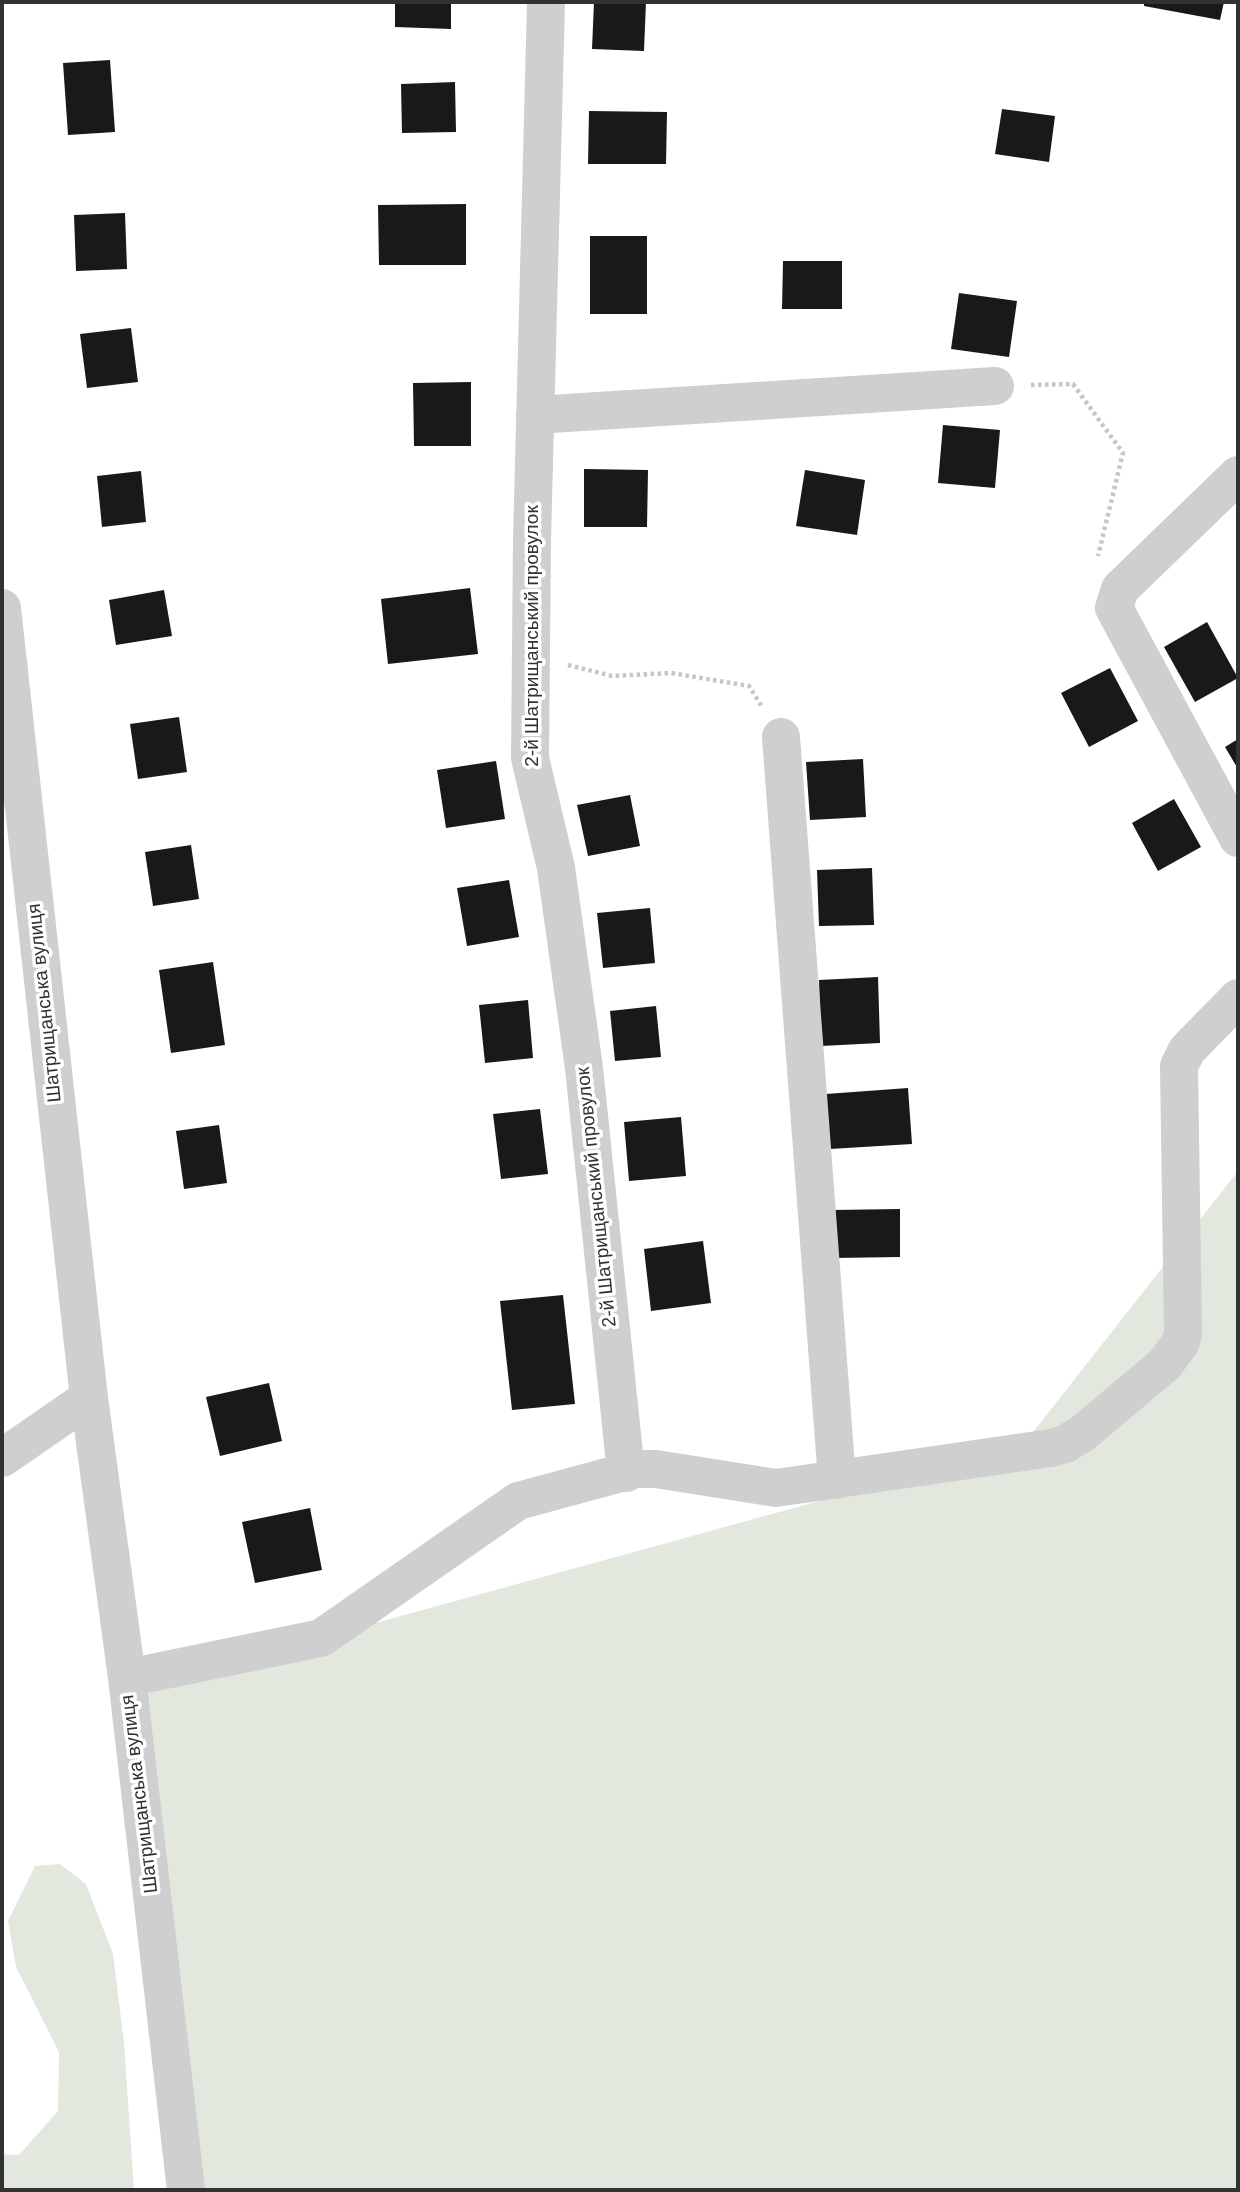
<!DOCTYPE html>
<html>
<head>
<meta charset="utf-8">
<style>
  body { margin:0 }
  #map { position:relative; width:1240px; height:2192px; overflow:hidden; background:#fff; font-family:Helvetica,sans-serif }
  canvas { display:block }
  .frame { position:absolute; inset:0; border:4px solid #323232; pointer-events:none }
</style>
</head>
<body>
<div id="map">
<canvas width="1240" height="2192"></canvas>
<div class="frame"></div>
</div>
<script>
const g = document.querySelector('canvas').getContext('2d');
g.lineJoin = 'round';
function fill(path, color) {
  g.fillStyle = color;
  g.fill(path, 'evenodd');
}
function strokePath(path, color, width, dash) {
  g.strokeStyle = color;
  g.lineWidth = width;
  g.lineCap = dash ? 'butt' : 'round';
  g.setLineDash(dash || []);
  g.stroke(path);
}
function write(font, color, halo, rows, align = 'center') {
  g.font = font + ' Helvetica,sans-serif';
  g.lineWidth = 7;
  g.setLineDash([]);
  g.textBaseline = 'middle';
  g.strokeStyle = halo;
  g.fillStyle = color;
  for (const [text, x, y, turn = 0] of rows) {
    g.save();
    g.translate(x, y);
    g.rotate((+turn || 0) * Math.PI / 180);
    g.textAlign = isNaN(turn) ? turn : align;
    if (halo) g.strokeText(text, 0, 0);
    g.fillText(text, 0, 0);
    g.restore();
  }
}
fill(new Path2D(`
  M1238 1171V2190H186L127 1678 321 1638 1023 1445Z
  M60 1864 86 1884 113 1954 124 2043 134 2190H2V2154L19 2155 58 2111 59 2052 16 1967 8 1921 35 1866Z`), '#e2e8dd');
fill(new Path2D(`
  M395 2H451V29L395 27Z
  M594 2H646L644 51 592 49Z
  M1144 2H1224L1220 20 1144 6Z
  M110 60 115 132 68 135 63 63Z
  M455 82 456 132 402 133 401 84Z
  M1002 109 1055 116 1049 162 995 154Z
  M589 111 667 112 666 164H588Z
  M466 204V265H379L378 205Z
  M125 213 127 269 76 271 74 215Z
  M590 236H647V314H590Z
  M783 261H842V309H782Z
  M959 293 1017 301 1009 357 951 349Z
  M131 328 138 382 87 388 80 334Z
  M471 382V446H414L413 383Z
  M943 425 1000 430 995 488 938 483Z
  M584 469 648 470 647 527H584Z
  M805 470 865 480 857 535 796 526Z
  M141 471 146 522 102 527 97 476Z
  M470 588 478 654 388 664 381 599Z
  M164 590 172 636 116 645 109 600Z
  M1207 622 1238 678 1195 702 1164 647Z
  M1110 668 1138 721 1089 747 1061 693Z
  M179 717 187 772 138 779 130 724Z
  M1238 739V769L1225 747Z
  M863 759 866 817 810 820 806 762Z
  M496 761 505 819 446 828 437 770Z
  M630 795 640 846 588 856 577 805Z
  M1174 799 1201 847 1158 871 1132 823Z
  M191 845 199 899 153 906 145 852Z
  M872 868 874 925 819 926 817 870Z
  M509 880 519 937 467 946 457 888Z
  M650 908 655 963 603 968 597 913Z
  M213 962 225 1045 171 1053 159 970Z
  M878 977 880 1043 821 1046 819 980Z
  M528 1000 533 1058 485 1063 479 1005Z
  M656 1006 661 1057 615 1061 610 1011Z
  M908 1088 912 1144 830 1149 826 1094Z
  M540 1109 548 1174 501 1179 493 1114Z
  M681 1117 686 1176 629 1181 624 1122Z
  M219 1125 227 1183 184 1189 176 1131Z
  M900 1209V1257L834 1258 833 1210Z
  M703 1241 711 1303 651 1311 644 1249Z
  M563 1295 575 1404 512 1410 500 1301Z
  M269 1383 282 1441 220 1456 206 1397Z
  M310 1508 322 1570 255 1583 242 1522Z`), '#191919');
strokePath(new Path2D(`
  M1031 385 1073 384 1123 453 1098 556
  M568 665 612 676 671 673 749 686 762 707`), '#c6c6c6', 4.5, [3.5, 3.5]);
strokePath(new Path2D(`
  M546 2 532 540 530 758 556 868 584 1068 626 1473
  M535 415 995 386
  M1238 475 1120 589 1114 608 1238 838
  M2 608 89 1398 127 1678 186 2190
  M781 737 837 1480
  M2 1458 89 1398
  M127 1678 321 1638 518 1501 636 1469H656L776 1488 1051 1448 1065 1444 1083 1433 1165 1364 1181 1342 1183 1334 1179 1066 1187 1050 1238 998`), '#cfcfcf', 38);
write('19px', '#323232', '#fff', [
  ["2-й Шатрищанський провулок",533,636,-90],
  ["Шатрищанська вулиця",45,1003,-96],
  ["2-й Шатрищанський провулок",597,1197,-96],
  ["Шатрищанська вулиця",140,1794,-97]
]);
</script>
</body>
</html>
